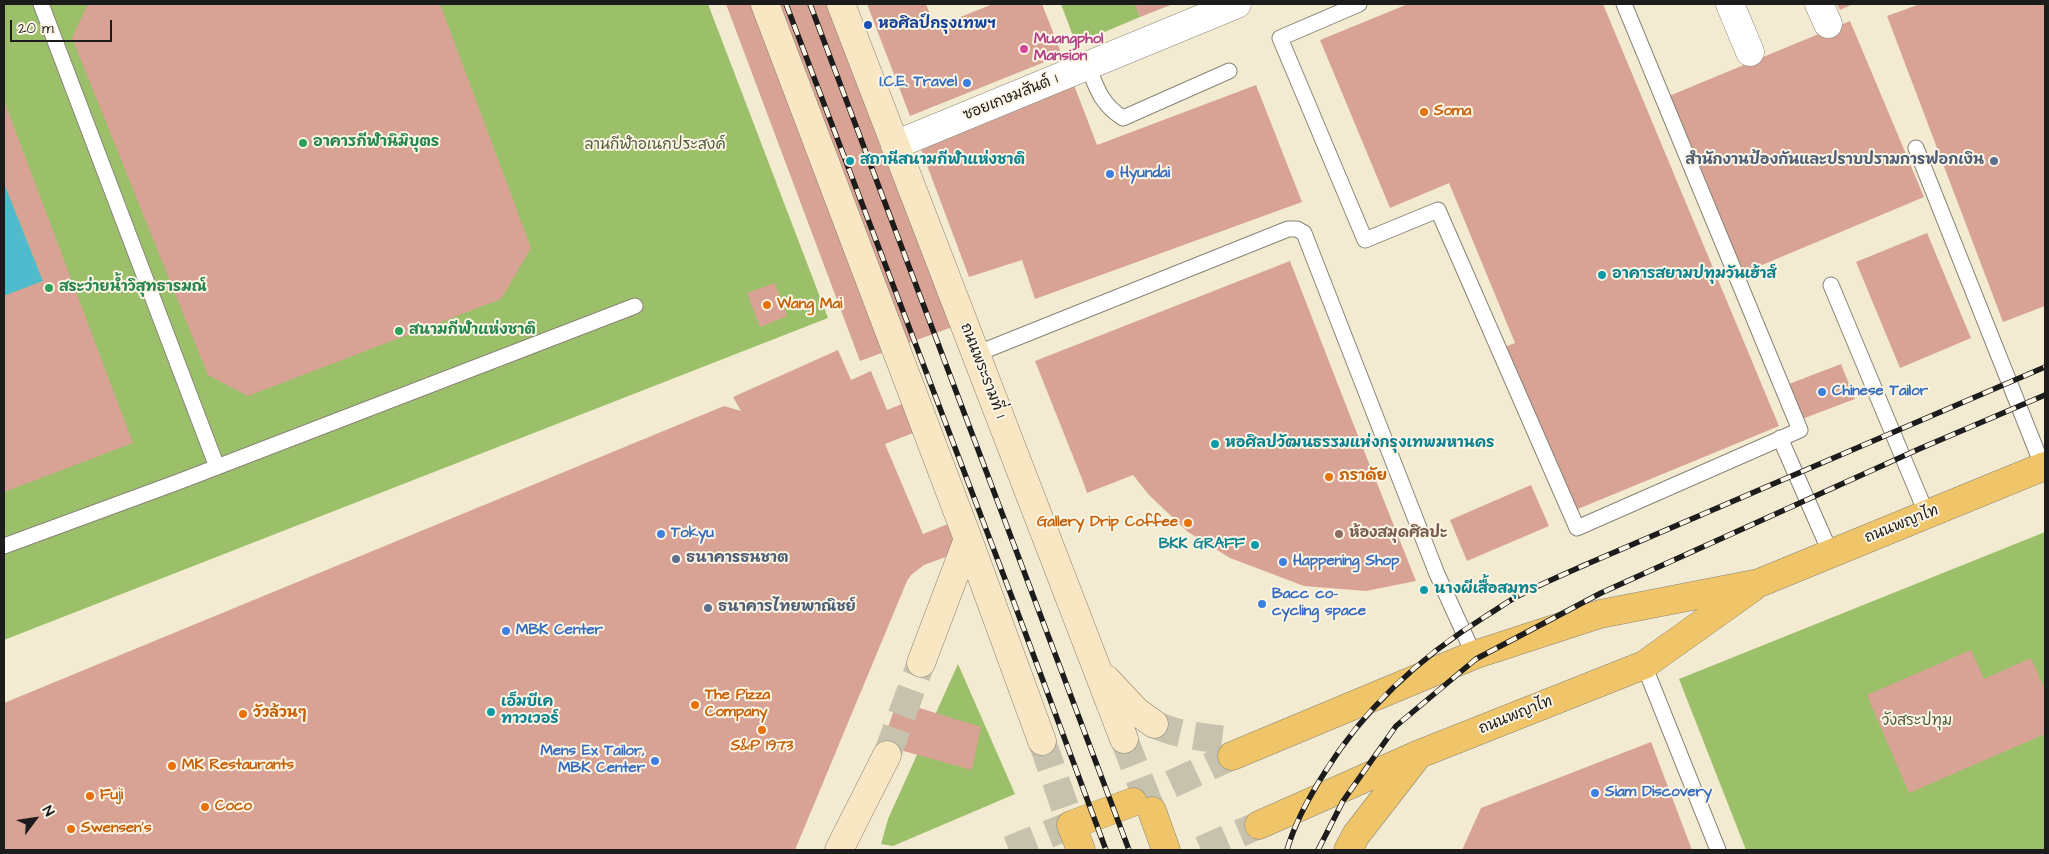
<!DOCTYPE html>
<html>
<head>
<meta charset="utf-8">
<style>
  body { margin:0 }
  #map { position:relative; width:2049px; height:854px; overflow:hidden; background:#f2ebd1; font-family:"Architects Daughter",sans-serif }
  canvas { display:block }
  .frame { position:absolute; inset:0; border:5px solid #1c1c1c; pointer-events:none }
  .north { position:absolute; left:10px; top:794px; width:50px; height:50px; -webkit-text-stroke:4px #fcf5e5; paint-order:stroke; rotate:59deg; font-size:14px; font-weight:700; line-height:20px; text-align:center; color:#1c1c1c }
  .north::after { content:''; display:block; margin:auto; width:18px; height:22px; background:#1c1c1c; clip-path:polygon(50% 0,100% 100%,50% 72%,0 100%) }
  .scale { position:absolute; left:10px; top:20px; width:102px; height:22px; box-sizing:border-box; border:2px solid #1c1c1c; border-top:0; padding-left:6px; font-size:15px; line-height:18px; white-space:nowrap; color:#1c1c1c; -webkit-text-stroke:4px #fcf5e5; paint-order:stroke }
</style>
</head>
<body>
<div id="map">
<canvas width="2049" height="854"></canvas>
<div class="frame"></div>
<div class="north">N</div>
<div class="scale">20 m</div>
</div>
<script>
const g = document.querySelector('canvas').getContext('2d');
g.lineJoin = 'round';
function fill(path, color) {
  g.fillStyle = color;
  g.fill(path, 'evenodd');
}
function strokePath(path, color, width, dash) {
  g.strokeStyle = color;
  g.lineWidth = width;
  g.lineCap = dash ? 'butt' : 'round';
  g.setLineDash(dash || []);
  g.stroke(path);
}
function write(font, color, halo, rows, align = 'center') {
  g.font = font + ' "Architects Daughter","Playpen Sans Thai",sans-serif';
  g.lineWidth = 4;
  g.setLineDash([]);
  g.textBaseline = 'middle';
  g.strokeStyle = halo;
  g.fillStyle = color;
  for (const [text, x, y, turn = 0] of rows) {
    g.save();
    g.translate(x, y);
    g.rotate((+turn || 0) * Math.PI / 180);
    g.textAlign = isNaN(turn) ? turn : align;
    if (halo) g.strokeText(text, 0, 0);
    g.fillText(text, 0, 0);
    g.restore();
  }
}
fill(new Path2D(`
  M4 4H708L828 318 4 640Z
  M1061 4H1135L1140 17 1076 44Z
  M2045 532V850H1746L1679 679Z
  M958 664 1015 794 893 846 881 844 888 819Z`), '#9cbf69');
fill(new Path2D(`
  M4 183 43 281 4 296Z`), '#51bbce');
fill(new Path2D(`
  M88 4H440L531 248 501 299 248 396 208 375 72 38Z
  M726 4H856L974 319 860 361Z
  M867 4H926L935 27 993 4H1042L1062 55 910 116Z
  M1135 4H1173L1140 17Z
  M1408 4H1603L1779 426 1573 511 1505 347 1515 343 1449 183 1390 208 1320 40Z
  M1837 4H1853L1840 10Z
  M1920 4H2045V306L2003 322 1887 16Z
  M1850 21 1924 197 1743 273 1669 96Z
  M1074 85 1097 145 1256 85 1302 202 1035 299 1022 260 969 277 919 144Z
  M4 101 133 443 4 492V296L43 281 4 183Z
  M1927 233 1971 338 1900 368 1856 262Z
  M1290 261 1349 413 1416 581 1366 591 1304 586 1230 558 1188 532 1149 495 1133 475 1087 493 1082 479 1035 361Z
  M775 283 787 316 760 327 747 293Z
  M838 350 851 380 871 371 887 410 924 395 936 424 885 444 923 534 953 522 962 551 924 565 911 575 907 581 795 850H4V703L724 406 741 411 733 397Z
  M1841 364 1855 399 1802 419 1789 384Z
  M1531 485 1549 526 1467 561 1450 520Z
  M1971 650 1984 679 2031 658 2045 690V734L1909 793 1867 695Z
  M897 701 981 727 972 770 882 745Z
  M1651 742 1692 850H1462L1481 808Z`), '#d8a395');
strokePath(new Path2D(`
  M1154 724C1178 736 1206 737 1232 741
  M1124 739 1146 796
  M1042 741 1071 825
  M887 755 921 663`), '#c7c2ad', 28, [28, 14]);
strokePath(new Path2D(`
  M1133 802 1232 756
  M1009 850 1071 825
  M1201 850 1259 825`), '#c7c2ad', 28, [28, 14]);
const service = new Path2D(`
  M41 4 217 467
  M1359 4 1280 38 1365 240 1438 210 1577 528 1800 430 1624 4
  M1088 66C1097 89 1101 104 1123 118L1229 71
  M1916 148 2043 467
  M1831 285 1927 515
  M976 354 1288 229H1297L1304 233 1437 574 1474 655
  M1780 438 1831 554
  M4 546 178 482 635 306
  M1644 665 1718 850`);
const minor = new Path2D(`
  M1730 4 1750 52
  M1819 4 1828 24
  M895 145 1237 4`);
const secondary = new Path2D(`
  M765 4 968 539 1042 741
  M841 4 1124 739
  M921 663 968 539
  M1106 679 1136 711 1154 724
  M839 850 887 755`);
const primary = new Path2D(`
  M1232 756 1474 655 1600 614 1759 583 2045 466
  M1152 811 1166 850
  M1259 825 1417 755 1644 665 1752 588
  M1081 850 1071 825 1133 802
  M1348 850 1356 835 1415 759`);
strokePath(service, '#878476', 17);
strokePath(minor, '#878476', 29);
strokePath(secondary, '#878476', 29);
strokePath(primary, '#878476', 29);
strokePath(service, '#fff', 15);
strokePath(minor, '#fff', 28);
strokePath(secondary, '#f9e7c3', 28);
strokePath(primary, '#f0c469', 28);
const rail = new Path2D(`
  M786 4 1013 600 1106 850
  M810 4 1129 850
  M1287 850C1295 822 1309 797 1325 772 1366 706 1420 657 1486 616 1498 609 1509 600 1522 594 1543 583 1565 574 1587 564L2045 367
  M1318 850 1343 801 1396 726 1476 659 1601 593 1919 449 2045 395`);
strokePath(rail, '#1c1c1c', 5.5);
strokePath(rail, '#fcf5e5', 4, [11]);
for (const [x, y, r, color] of [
  [868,25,5,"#1a4fb4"],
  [1024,49,5,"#d1479c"],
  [967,83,5,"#3f7fe0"],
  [1424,112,5,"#e8710a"],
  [303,143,5,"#2e9e5b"],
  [850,161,5,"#0f9aa8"],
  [1994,161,5,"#5c6f8a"],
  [1110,174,5,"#3f7fe0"],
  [1602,275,5,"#0f9aa8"],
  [49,288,5,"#2e9e5b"],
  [767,305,5,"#e8710a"],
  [399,331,5,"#2e9e5b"],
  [1822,392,5,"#3f7fe0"],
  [1215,444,5,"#0f9aa8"],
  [1329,477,5,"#e8710a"],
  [1188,523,5,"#e8710a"],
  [661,534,5,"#3f7fe0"],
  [1339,534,5,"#8d6e63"],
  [1255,545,5,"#0f9aa8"],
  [676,559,5,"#5c6f8a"],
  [1283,562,5,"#3f7fe0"],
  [1424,590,5,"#0f9aa8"],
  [1262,604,5,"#3f7fe0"],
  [708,608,5,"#5c6f8a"],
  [506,631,5,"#3f7fe0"],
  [695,705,5,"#e8710a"],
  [491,712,5,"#0f9aa8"],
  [243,714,5,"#e8710a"],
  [762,730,5,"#e8710a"],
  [655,761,5,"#3f7fe0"],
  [172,766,5,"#e8710a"],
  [1595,793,5,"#3f7fe0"],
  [90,796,5,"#e8710a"],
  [205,807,5,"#e8710a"],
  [71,829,5,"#e8710a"]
]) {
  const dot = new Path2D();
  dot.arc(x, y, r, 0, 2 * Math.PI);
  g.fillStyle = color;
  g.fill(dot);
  strokePath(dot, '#fcf5e5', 2);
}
write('bold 15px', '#164399', '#fcf5e5', [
  ["หอศิลป์กรุงเทพฯ",878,25]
], 'left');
write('bold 15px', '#b23c85', '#fcf5e5', [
  ["Muangphol",1034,40],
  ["Mansion",1034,57]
], 'left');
write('bold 15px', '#366cbe', '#fcf5e5', [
  ["I.C.E. Travel",957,83,"right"],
  ["Hyundai",1120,174],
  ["Chinese Tailor",1832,392],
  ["Tokyu",671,534],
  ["Happening Shop",1293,562],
  ["Bacc co-",1272,595],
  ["cycling space",1272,612],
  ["MBK Center",516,631],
  ["Mens Ex Tailor,",645,752,"right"],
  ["MBK Center",645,769,"right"],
  ["Siam Discovery",1605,793]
], 'left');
write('15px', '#1c1c1c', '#fcf5e5', [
  ["ซอยเกษมสันต์ 1",1011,98,-22],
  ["ถนนพระรามที่ 1",982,371,69],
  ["ถนนพญาไท",1902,525,-22],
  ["ถนนพญาไท",1516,716,-22]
]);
write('bold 15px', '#c56008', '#fcf5e5', [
  ["Soma",1434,112],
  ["Wang Mai",777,305],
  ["ภราดัย",1339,477],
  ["Gallery Drip Coffee",1178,523,"right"],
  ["The Pizza",705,696],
  ["Company",705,713],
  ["วัวล้วนๆ",253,714],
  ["S&P 1973",762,747,"center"],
  ["MK Restaurants",182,766],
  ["Fuji",100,796],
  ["Coco",215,807],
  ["Swensen's",81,829]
], 'left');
write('bold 15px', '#27864d', '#fcf5e5', [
  ["อาคารกีฬานิมิบุตร",313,143],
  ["สระว่ายน้ำวิสุทธารมณ์",59,288],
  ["สนามกีฬาแห่งชาติ",409,331]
], 'left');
write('15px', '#4f5d3b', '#fcf5e5', [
  ["ลานกีฬาอเนกประสงค์",655,146],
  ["วังสระปทุม",1917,722]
]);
write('bold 15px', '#0d838f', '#fcf5e5', [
  ["สถานีสนามกีฬาแห่งชาติ",860,161],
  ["อาคารสยามปทุมวันเฮ้าส์",1612,275],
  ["หอศิลปวัฒนธรรมแห่งกรุงเทพมหานคร",1225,444],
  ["BKK GRAFF",1245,545,"right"],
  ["นางผีเสื้อสมุทร",1434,590],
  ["เอ็มบีเค",501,703],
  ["ทาวเวอร์",501,720]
], 'left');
write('bold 15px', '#4e5e75', '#fcf5e5', [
  ["สำนักงานป้องกันและปราบปรามการฟอกเงิน",1984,161,"right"],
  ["ธนาคารธนชาต",686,559],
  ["ธนาคารไทยพาณิชย์",718,608]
], 'left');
write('bold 15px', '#785e54', '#fcf5e5', [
  ["ห้องสมุดศิลปะ",1349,534]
], 'left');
</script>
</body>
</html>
